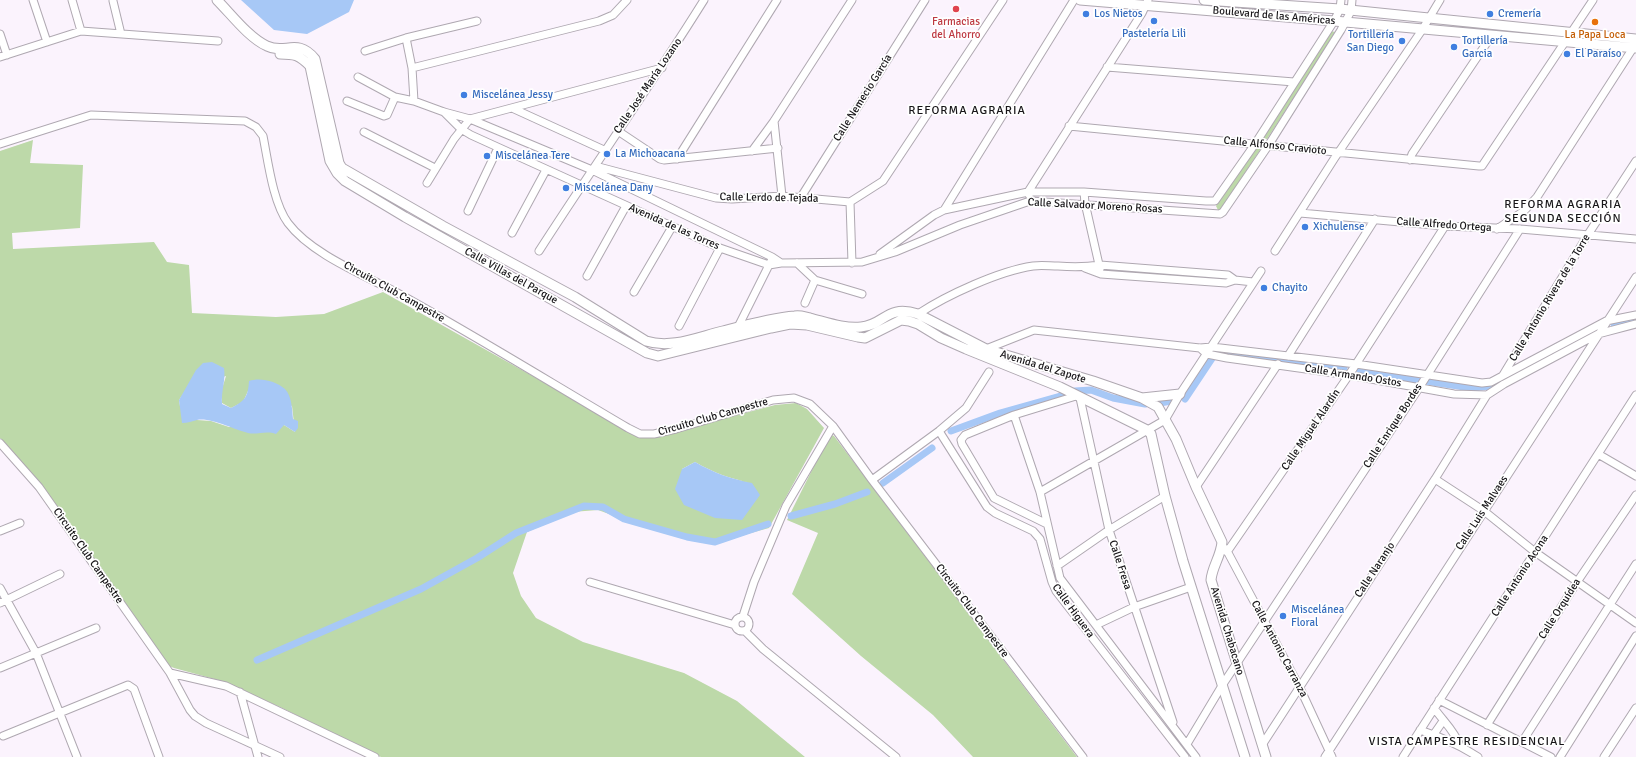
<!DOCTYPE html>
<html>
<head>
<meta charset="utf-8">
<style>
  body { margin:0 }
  canvas { display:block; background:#fbf3fd }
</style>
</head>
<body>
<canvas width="1636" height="757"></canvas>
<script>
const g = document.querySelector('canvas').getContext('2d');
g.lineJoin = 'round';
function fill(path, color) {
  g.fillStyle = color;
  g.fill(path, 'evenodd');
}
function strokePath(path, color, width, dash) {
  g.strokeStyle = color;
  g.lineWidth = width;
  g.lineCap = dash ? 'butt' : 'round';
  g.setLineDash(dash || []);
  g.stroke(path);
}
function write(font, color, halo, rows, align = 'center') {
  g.font = font + ' Signika,sans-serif';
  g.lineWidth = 3.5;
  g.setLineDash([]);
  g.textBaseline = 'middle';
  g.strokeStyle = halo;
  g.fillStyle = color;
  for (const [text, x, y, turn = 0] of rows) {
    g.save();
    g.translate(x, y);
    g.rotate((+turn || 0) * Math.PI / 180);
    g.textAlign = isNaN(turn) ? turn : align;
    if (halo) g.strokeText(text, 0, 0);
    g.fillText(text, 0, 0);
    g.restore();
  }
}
fill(new Path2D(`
  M1329 31 1336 32 1267 139 1260 138Z
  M33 140 30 163 83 165 80 228 12 233 13 249 154 242 167 262 189 265 192 313 276 317 324 314 383 292 634 433 688 428 775 405 796 403 807 409 824 428 769 528 715 543 672 535 631 522 598 510 572 512 527 532 513 573 521 596 536 618 583 642 684 673 737 701 805 757H381L280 707 218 680 174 668 167 665 41 486 0 438V151ZM226 376 221 392 222 403 231 408 243 402 248 391 292 406 295 432 284 425 229 427 211 421 197 420 180 406 179 400 186 390ZM695 462C714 473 731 479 752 483L682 469Z
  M1256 146 1262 147 1219 212 1216 206Z
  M832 435 834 436 1077 757H973L933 715 861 656 792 594 818 533 787 520 828 438Z`), '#bdd9a9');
fill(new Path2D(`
  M241 0H354L349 12 307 34 274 30Z
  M212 362 224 368C226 380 221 391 222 404L231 408C245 401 248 397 249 381 260 377 276 381 285 389 292 396 292 410 293 419L298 421V428L295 432 284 425 276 434C266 430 258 435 248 433 235 430 210 417 197 420 192 421 188 423 182 423L179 400 196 370 203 363Z
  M695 462C714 473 731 479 752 483L760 495 742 520 715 518 684 505 675 489 682 469Z`), '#a7c8f6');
strokePath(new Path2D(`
  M1614 324 1636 320
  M1360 371 1471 388 1491 386 1512 375
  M1075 391 1091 390 1113 398 1145 404
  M1185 399 1217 351 1344 368
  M1160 403 1171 401
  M951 431 1000 413 1064 395
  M883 483 932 448
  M791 516 835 504 867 492
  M257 660 421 589 477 558 516 533 584 506 603 507 624 519 687 537 715 542 768 524`), '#a7c8f6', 7);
const minor = new Path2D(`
  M33 0 47 42
  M72 0 81 31
  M113 1 121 34
  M0 34 7 55
  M406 38 412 68 414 101
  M365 51 406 38 477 21
  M0 57 81 31 218 41
  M1107 67 1294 82
  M412 68 599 21 613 15 627 0
  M358 77 395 97 414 101 444 112 470 119 592 170 772 257 781 263 769 265 720 248 471 135 461 129 444 112
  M347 101 384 116 387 115 395 97
  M512 108 604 150
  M774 121 782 196
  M1069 126 1479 166H1482L1593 0
  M618 131 660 159 664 160 778 148
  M364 132 435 168
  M0 144 91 115 245 121 256 127 263 136C268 161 273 203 288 223 312 255 367 276 403 296 479 338 553 384 628 428L640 434H654L676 429 773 400 794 398 810 404 833 426 872 480 1083 757
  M752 151 774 121 852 0
  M677 159 777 0
  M1410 160 1412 154 1492 35
  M595 166 716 198 732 199 782 196 850 202
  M427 183 454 139 470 119 662 68
  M1084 192 1085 203 1100 269
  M1029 195 1028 192 1142 13 1148 0
  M801 197 925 0
  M850 202 883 181 1003 0
  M850 202 852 263
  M944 210 1074 0
  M468 211 498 148
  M1300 213 1445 226 1520 229 1636 239
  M1497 229 1524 211 1537 197 1633 48
  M512 233 546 170
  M539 251C593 167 651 85 704 0
  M1275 251 1334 159 1422 30 1440 0
  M880 254 934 215 944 210 1028 192H1084L1206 201H1215L1255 144 1334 21 1340 9 1341 0
  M781 263 862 262 895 252 960 225 1030 201 1220 214 1223 212 1268 146 1341 30 1351 11 1352 0
  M797 263 815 280 862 294
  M1085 268 1101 274 1226 283 1235 280 1253 282
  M587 276 626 206
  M634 292 672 227
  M805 303 815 280
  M918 314C947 295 999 271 1033 266 1041 265 1050 266 1058 266 1072 267 1086 267 1100 265L1228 275 1235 280
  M679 326 720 248
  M738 327 771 261
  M1200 348 1207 354 1227 358 1349 375 1454 394 1487 395 1504 384 1598 334 1636 324
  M986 349 1034 330 1200 348 1212 347 1356 364 1482 383 1491 382 1606 321 1636 315
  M1288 356 1375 219
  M1503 375 1587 236 1636 161
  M1080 398 1109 530 1173 722
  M1014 415 1040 492 1060 578 1196 757
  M939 431 987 507 995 513 1033 531 1040 539 1052 582 1056 591 1185 757
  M0 443 39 487 170 673 190 710 195 716 206 723 280 757
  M1598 454 1636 476
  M1435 479 1484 511 1535 552 1636 623
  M872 480 939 431 966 408 989 372
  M1196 487 1278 364
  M1040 492 1165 420 1180 394 1261 271
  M1047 524 994 498 962 444 961 440 965 435 1014 415 1076 396
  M0 531 20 523
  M1226 549 1299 686 1332 757
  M1227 552 1349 375 1445 226
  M1057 566 1109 530 1165 496
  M590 582 735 625
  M0 588 36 653 77 757
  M0 603 60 574
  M743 616 754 582 786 506 833 426
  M735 624a7 7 0 1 1 14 0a7 7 0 1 1-14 0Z
  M1096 625 1134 607 1191 587
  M745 631 763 649 896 757
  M0 668 96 628
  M170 673 226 686 375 757
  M240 692 258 757
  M1439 700 1551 757
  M1434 708C1443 721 1455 731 1460 746
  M1487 725 1577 582 1636 495
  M1420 730C1441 737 1460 745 1478 757
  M1434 734 1443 721
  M3 736 128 685 134 689 159 757
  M1522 742 1636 564
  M1187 744 1223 684 1419 388 1520 229
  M1262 745 1435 479 1487 395
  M1325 757 1636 277
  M1403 757 1636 395
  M1560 757 1636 636
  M1604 757 1636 708`);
const major = new Path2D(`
  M217 0C231 14 249 38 267 46 285 55 297 37 315 59L339 163 342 168 443 226 575 297 646 341C671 349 698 337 723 331 746 325 771 318 795 316 800 315 805 317 810 318 826 322 845 329 861 327 885 325 886 304 918 314L986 349 1093 381 1142 398 1158 407 1176 439 1196 487 1222 542C1221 556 1212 567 1211 580L1266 757
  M1080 0 1334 21 1636 48
  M1204 0 1340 9 1636 39
  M280 54C295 54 299 55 310 66L330 161 337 173 345 181 405 217 647 353 658 356 771 328 790 324 807 325 858 337 865 338 901 320 909 321 918 324 941 338 966 349 1060 387 1147 430 1151 434 1153 443 1165 496 1183 561 1245 757
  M1142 398 1180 394`);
strokePath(minor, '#afa8b1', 9);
strokePath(major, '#afa8b1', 11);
strokePath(minor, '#fff', 7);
strokePath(major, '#fff', 9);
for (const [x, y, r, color] of [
  [956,9,4,"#e0444e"],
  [1086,14,4,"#3f7fe0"],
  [1490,14,4,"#3f7fe0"],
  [1154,21,4,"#3f7fe0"],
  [1595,22,4,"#e8710a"],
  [1402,41,4,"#3f7fe0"],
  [1454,47,4,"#3f7fe0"],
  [1567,54,4,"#3f7fe0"],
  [464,95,4,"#3f7fe0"],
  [607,154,4,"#3f7fe0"],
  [487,156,4,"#3f7fe0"],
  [566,188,4,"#3f7fe0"],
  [1305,227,4,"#3f7fe0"],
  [1264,288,4,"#3f7fe0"],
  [1283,616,4,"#3f7fe0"]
]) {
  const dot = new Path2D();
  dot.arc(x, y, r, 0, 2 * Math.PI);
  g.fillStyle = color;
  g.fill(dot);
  strokePath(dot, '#fff', 1.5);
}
write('11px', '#366cbe', '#fff', [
  ["Los Nietos",1094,14],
  ["Cremería",1498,14],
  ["Pastelería Lili",1154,34,"center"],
  ["Tortillería",1394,35,"right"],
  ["San Diego",1394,48,"right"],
  ["Tortillería",1462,41],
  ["Garcia",1462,54],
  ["El Paraíso",1575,54],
  ["Miscelánea Jessy",472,95],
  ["La Michoacana",615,154],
  ["Miscelánea Tere",495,156],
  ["Miscelánea Dany",574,188],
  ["Xichulense",1313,227],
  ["Chayito",1272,288],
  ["Miscelánea",1291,610],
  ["Floral",1291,623]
], 'left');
write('11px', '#171518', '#fff', [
  ["Boulevard de las Américas",1274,16,5],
  ["Calle José María Lozano",648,86,-56],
  ["Calle Nemecio García",863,98,-58],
  ["Calle Alfonso Cravioto",1275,146,6],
  ["Calle Lerdo de Tejada",769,198,1],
  ["Calle Salvador Moreno Rosas",1095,206,3],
  ["Calle Alfredo Ortega",1444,225,4],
  ["Avenida de las Torres",674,227,24],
  ["Calle Villas del Parque",511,276,29],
  ["Circuito Club Campestre",394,292,29],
  ["Calle Antonio Rivera de la Torre",1550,298,-59],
  ["Avenida del Zapote",1043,367,17],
  ["Calle Armando Ostos",1353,376,9],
  ["Circuito Club Campestre",713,417,-16],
  ["Calle Enrique Bordes",1393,426,-57],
  ["Calle Miguel Alardín",1311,430,-56],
  ["Calle Luis Malvaes",1482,513,-57],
  ["Circuito Club Campestre",88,556,55],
  ["Calle Fresa",1120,565,72],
  ["Calle Naranjo",1375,570,-57],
  ["Calle Antonio Acona",1520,576,-57],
  ["Calle Orquídea",1560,609,-58],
  ["Circuito Club Campestre",972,611,53],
  ["Calle Higuera",1073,611,54],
  ["Avenida Chabacano",1227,631,73],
  ["Calle Antonio Carranza",1279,649,62]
]);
write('11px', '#be3a42', '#fff', [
  ["Farmacias",956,22],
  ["del Ahorro",956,35]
]);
write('11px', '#c56008', '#fff', [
  ["La Papa Loca",1595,35]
]);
g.letterSpacing = '1px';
write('12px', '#171518', '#fff', [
  ["REFORMA AGRARIA",967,111],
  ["REFORMA AGRARIA",1563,205],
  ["SEGUNDA SECCIÓN",1563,219],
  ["VISTA CAMPESTRE RESIDENCIAL",1467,742]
]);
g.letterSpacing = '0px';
</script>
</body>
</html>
